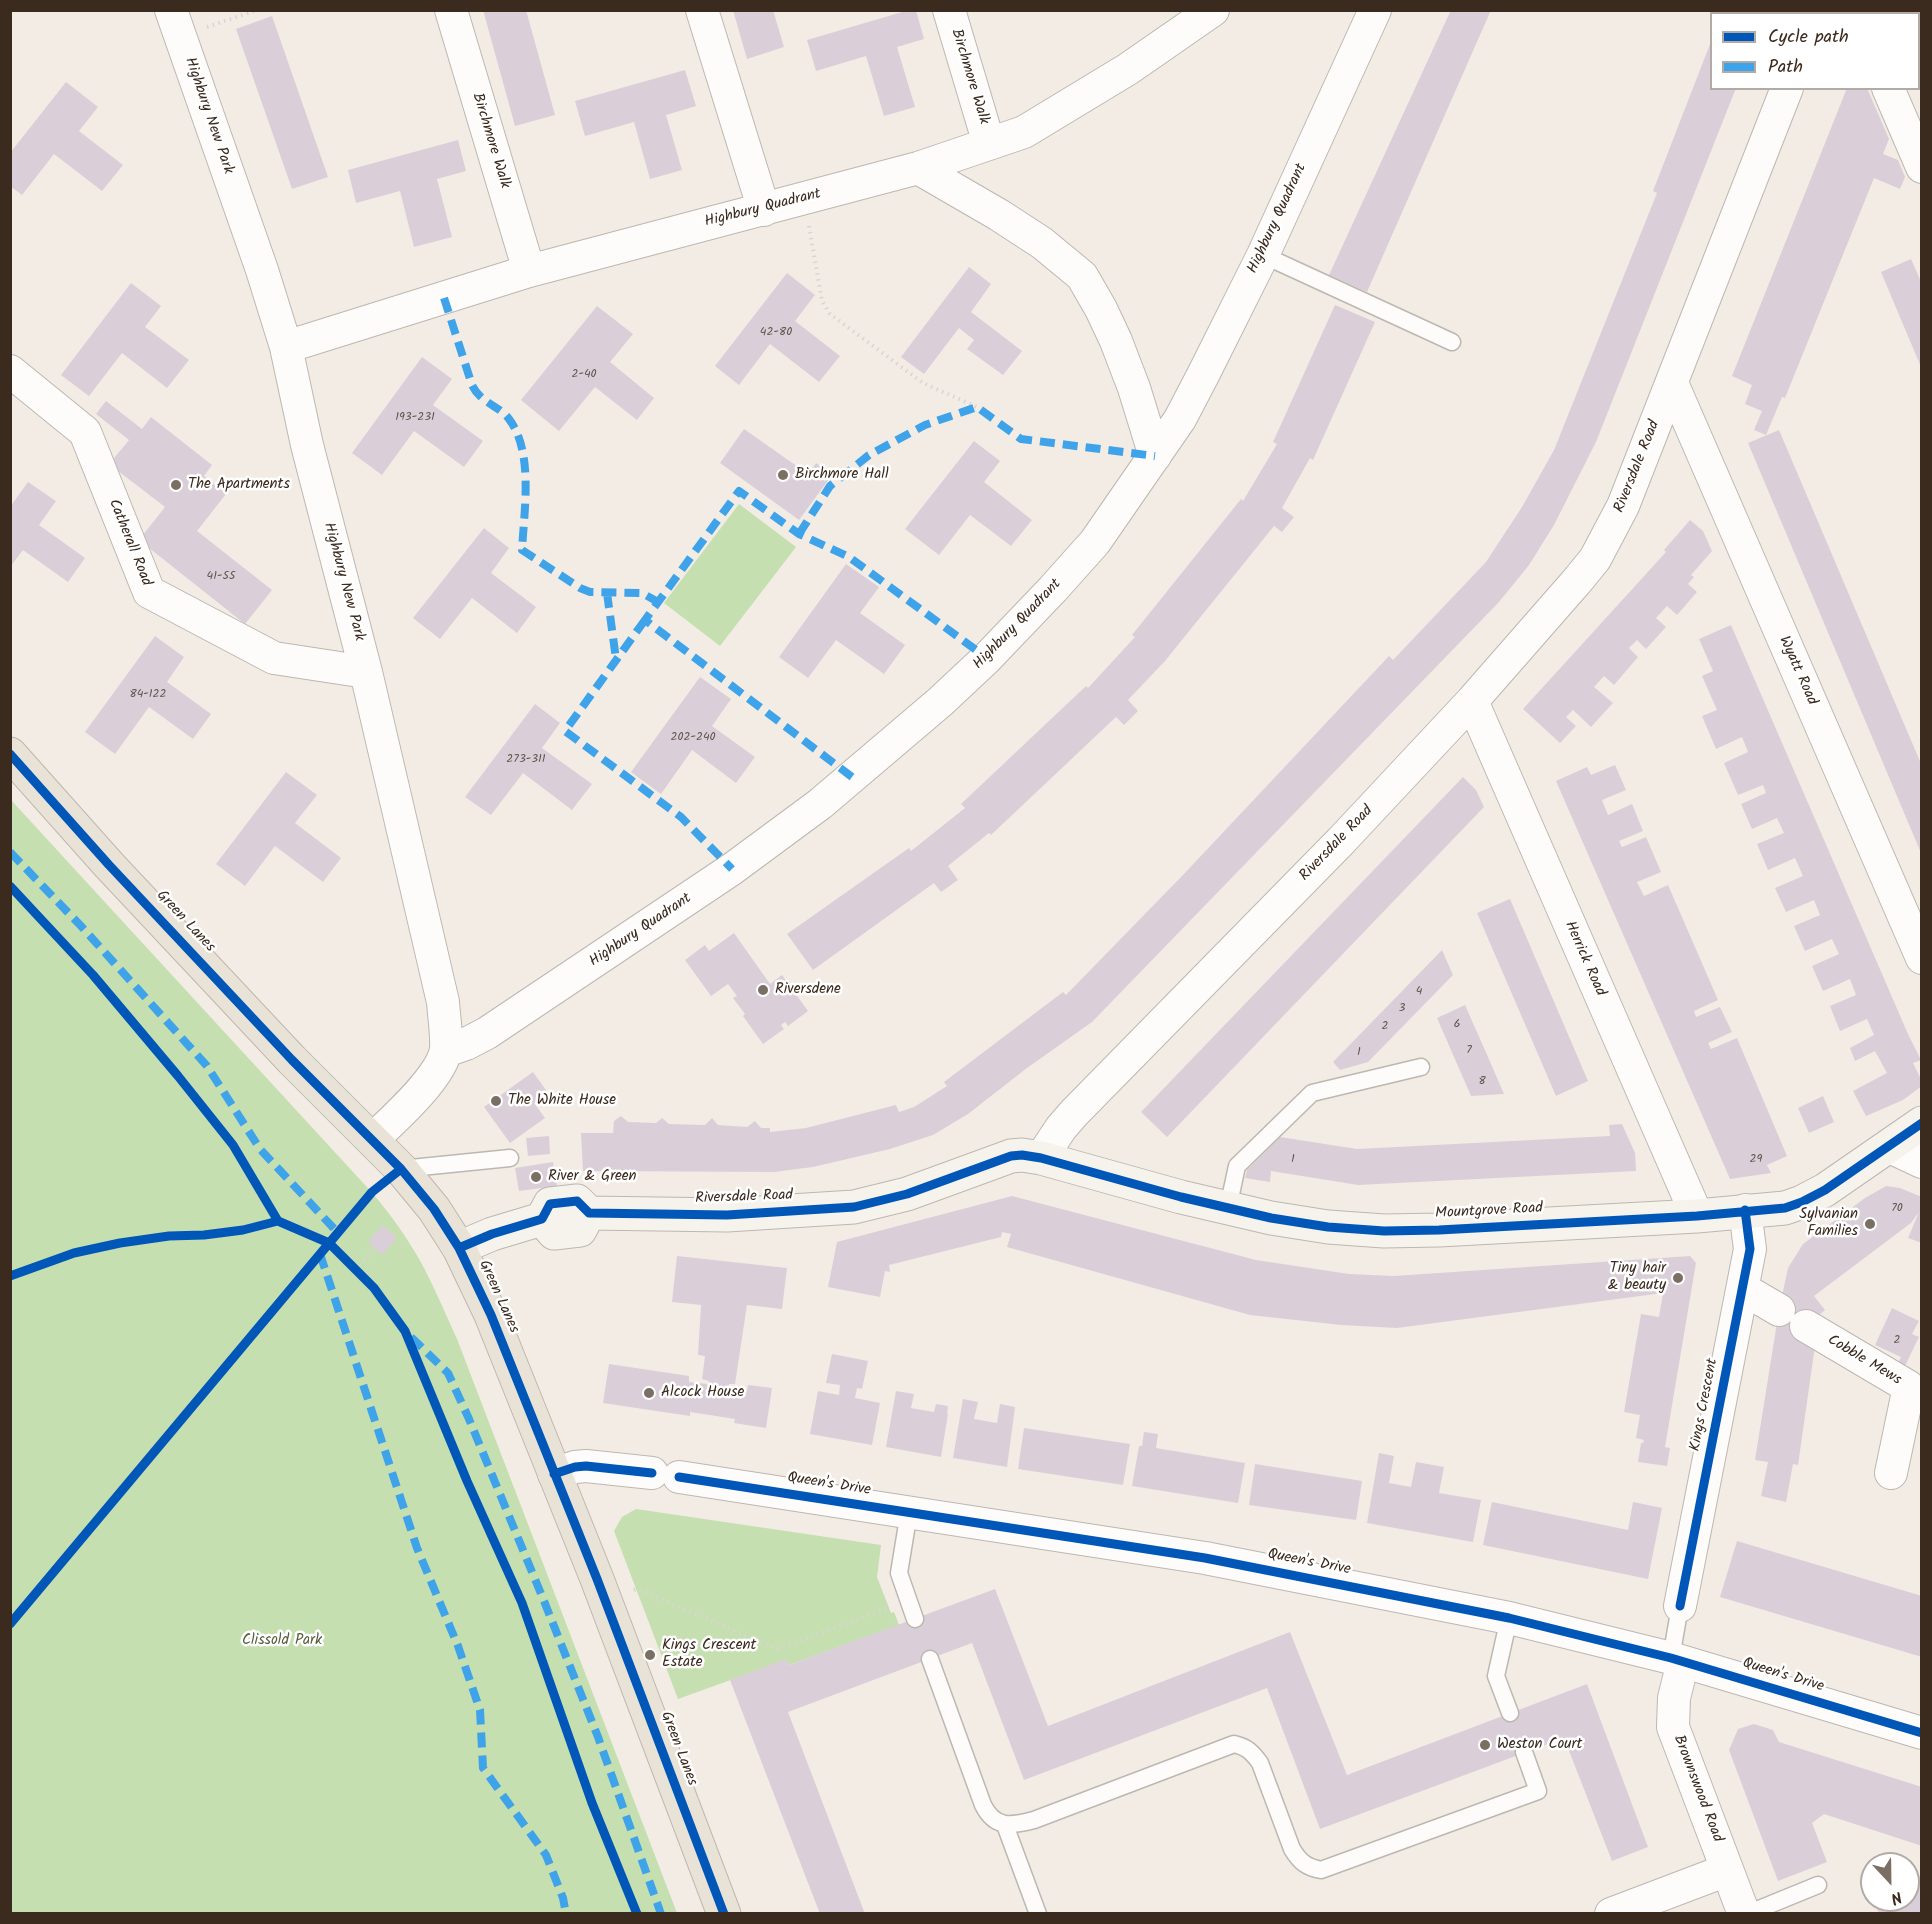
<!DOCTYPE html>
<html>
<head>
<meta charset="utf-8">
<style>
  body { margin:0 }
  #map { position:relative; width:1932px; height:1924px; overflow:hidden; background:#f3ece4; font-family:Kalam,sans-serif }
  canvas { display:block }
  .frame { position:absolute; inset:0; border:12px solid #3b2a1e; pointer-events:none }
  .legend { position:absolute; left:1710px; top:12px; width:210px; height:78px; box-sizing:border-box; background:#fff; border:2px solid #b1aaa5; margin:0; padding:8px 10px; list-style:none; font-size:18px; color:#3b2a1e }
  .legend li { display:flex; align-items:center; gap:12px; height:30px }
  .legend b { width:30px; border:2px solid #b1aaa5 }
  .north { position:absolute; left:1860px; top:1852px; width:60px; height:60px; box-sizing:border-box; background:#fff; border:2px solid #b1aaa5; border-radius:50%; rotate:158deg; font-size:16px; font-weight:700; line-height:24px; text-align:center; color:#3b2a1e }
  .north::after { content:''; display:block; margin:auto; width:21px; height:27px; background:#7b6e63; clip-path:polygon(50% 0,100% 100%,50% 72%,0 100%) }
</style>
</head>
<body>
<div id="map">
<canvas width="1932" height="1924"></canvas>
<div class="frame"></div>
<ul class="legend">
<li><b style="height:8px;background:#0057b8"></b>Cycle path</li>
<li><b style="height:8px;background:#3fa3ea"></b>Path</li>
</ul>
<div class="north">N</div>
</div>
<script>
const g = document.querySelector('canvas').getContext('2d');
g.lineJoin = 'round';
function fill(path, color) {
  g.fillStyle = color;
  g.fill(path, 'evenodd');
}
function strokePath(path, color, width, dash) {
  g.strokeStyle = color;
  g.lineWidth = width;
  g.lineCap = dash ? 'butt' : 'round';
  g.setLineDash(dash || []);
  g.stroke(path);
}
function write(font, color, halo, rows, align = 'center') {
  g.font = font + ' Kalam,sans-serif';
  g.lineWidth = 5;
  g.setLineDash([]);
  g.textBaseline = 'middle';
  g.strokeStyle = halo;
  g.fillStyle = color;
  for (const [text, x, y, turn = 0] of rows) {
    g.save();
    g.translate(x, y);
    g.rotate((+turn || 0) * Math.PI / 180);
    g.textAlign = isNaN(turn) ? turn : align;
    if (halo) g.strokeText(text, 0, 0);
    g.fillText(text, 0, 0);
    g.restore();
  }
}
fill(new Path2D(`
  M739 504 796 547 720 646 664 603Z
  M11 800 365 1185C388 1210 408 1238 424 1268 436 1291 446 1315 457 1339L677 1913H11Z
  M636 1509 881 1545 877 1577 891 1613 894 1612 899 1625 789 1665 786 1660 678 1699 614 1531 622 1517Z`), '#c5dfb0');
fill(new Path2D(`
  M483 10H526L555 115 515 126Z
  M733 10H773L784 47 747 59Z
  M909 10H916L924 39 897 47 915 107 884 116 866 56 816 71 807 40Z
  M1451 10H1491L1367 292 1329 275Z
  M1722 10H1766L1765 14H1721Z
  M272 16 328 177 292 189 236 29Z
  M1922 17V54L1918 47V18Z
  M1712 39V88H1736L1596 442 1554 525 1529 565 1499 602 1092 1022 1027 1068 968 1114 933 1135 890 1149 813 1167 774 1172 583 1171 581 1133H613L614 1121 621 1116 628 1122 656 1123 662 1118 669 1124 705 1125 712 1118 718 1125 747 1127 755 1121 761 1128H770V1132L806 1128 896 1105 899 1112 914 1107 947 1086 944 1082 1063 992 1066 995 1182 876 1389 656 1393 660 1486 562 1522 507 1554 450 1657 193 1653 191Z
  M685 70 696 106 666 115 682 170 650 179 634 122 585 136 575 101Z
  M66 82 98 107 79 131 123 165 102 191 54 154 22 195 10 186V153Z
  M1847 88H1867L1889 139 1883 154 1898 160 1905 177 1900 189 1874 178 1785 398 1782 397 1766 435 1754 430 1762 411 1745 404 1752 385 1732 376Z
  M458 140 466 171 437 179 452 237 414 247 400 191 356 203 348 170Z
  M1911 259 1922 284 1921 367 1881 272Z
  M969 267 991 284 971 312 1022 351 1003 375 967 349 974 340 959 328 924 374 901 357Z
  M787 273 815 295 795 321 840 356 819 382 770 344 739 385 715 366Z
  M131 283 161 306 145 327 189 360 167 388 122 353 89 396 61 375Z
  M1335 305 1375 322 1313 460 1310 458 1282 508 1294 517 1282 532 1274 526 1165 661 1128 700 1138 711 1124 725 1116 717 991 835 989 833 948 866 958 880 941 892 934 883 813 970 787 934 909 848 911 851 965 808 961 804 1086 686 1088 688 1135 637 1132 635 1241 499 1243 501 1277 444 1273 442Z
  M597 306 633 334 610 362 654 398 637 420 595 387 559 431 521 400Z
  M422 357 452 379 433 405 483 441 464 467 414 431 382 475 352 453Z
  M106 401 142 429 151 417 212 465 204 476 226 494 197 531 272 590 245 624 139 540 165 507 109 464 129 440 96 414Z
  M744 429 808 474 816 463 832 475 799 520 720 463Z
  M1779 430 1922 766 1921 853 1748 443Z
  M974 441 1000 461 984 482 1032 520 1011 546 970 515 939 555 905 529Z
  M28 482 56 501 39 525 85 558 68 582 23 550 10 567V507Z
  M1690 520 1703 531 1712 551 1691 575 1694 577 1688 584 1697 592 1677 615 1667 606 1656 618 1666 627 1646 649 1637 640 1629 648 1638 657 1614 685 1604 676 1594 687 1613 703 1591 727 1573 710 1566 717 1576 726 1560 743 1523 709 1666 552 1664 550Z
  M484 528 509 548 491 573 536 607 517 633 472 598 440 639 413 618Z
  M846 564 879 587 860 613 905 645 884 674 836 640 808 678 779 657Z
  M1731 625 1908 1034 1921 1060 1913 1063 1922 1081V1086L1903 1100 1866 1116 1853 1091 1887 1073 1875 1051 1855 1061 1850 1048 1874 1035 1867 1019 1840 1031 1830 1006 1856 995 1850 979 1823 991 1812 966 1839 954 1832 939 1805 951 1794 926 1820 915 1814 900 1786 912 1775 888 1803 876 1795 858 1768 870 1757 844 1784 833 1777 818 1752 829 1741 804 1766 793 1763 785 1738 795 1724 763 1748 752 1742 737 1716 749 1702 716 1717 710 1702 676 1713 671 1699 639Z
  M155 636 184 657 167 682 211 714 193 739 149 707 115 754 85 732Z
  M700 677 731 699 712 726 755 757 736 783 692 750 661 794 631 772Z
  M535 704 560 723 542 748 592 784 572 810 523 773 491 815 465 797Z
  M1615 765 1626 790 1602 800 1608 815 1632 804 1643 831 1619 841 1622 847 1646 837 1661 872 1637 882 1644 896 1668 885 1718 1000 1694 1011 1696 1017 1720 1007 1732 1032 1708 1043 1711 1049 1737 1038 1787 1156 1767 1165 1771 1173 1730 1179 1556 781 1587 767 1591 775Z
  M286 772 317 795 295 823 341 858 323 882 275 846 245 886 216 864Z
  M1463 777 1476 790 1484 807 1167 1137 1141 1112Z
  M1510 899 1588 1081 1556 1096 1477 913Z
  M734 933 770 984 782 975 808 1011 788 1026 785 1022 781 1025 784 1029 763 1044 743 1016 745 1014 733 998 737 996 728 984 711 996 685 960 705 945 709 951Z
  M1442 950 1453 975 1368 1062 1340 1070 1333 1062Z
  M1465 1005 1488 1057 1504 1094 1471 1096 1437 1018Z
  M533 1072 548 1093 534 1103 545 1118 510 1143 484 1107Z
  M1823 1096 1834 1122 1809 1133 1798 1108Z
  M1622 1124 1635 1153 1636 1171 1358 1185 1271 1171 1270 1182 1245 1178 1247 1170 1280 1137 1357 1149 1610 1136 1609 1125Z
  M549 1136 550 1154 528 1156 526 1138Z
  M553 1162 557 1186 519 1191 515 1168Z
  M1886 1186 1900 1188 1922 1197V1243L1908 1238 1919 1212 1911 1223 1814 1296 1825 1310 1798 1333 1815 1346 1798 1465 1793 1464 1786 1502 1761 1496 1768 1462 1755 1460 1779 1310 1788 1268 1803 1244 1865 1198Z
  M1012 1196 1256 1260 1349 1274 1394 1276 1690 1256 1696 1263 1665 1447 1670 1448 1667 1466 1638 1462 1641 1443H1643L1644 1440 1636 1438 1640 1415 1624 1412 1641 1314 1659 1317 1663 1293 1397 1328 1341 1325 1250 1315 1007 1247 1011 1234 1002 1232 1001 1237 889 1265 890 1272 885 1271 880 1297 828 1287 837 1242Z
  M383 1225 397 1238 382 1255 368 1242Z
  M677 1256 787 1268 782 1309 747 1305 735 1384H729L728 1389 747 1391 748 1385 772 1388 766 1428 734 1423 735 1419 690 1412V1416L603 1403 609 1364 689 1376V1382L708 1384 709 1381 702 1379 705 1356 698 1355 701 1305 672 1302Z
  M1892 1308 1919 1321 1912 1334 1919 1337 1905 1366 1898 1363 1901 1357 1875 1345Z
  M832 1354 868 1361 862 1389 857 1388 855 1398 880 1403 872 1445 810 1434 818 1391 839 1395 840 1385 826 1383Z
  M896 1391 914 1394 911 1408 934 1412 936 1404 948 1406 947 1414H948L941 1457 886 1447Z
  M963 1399 978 1402 974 1419 997 1423 1000 1404 1015 1407 1007 1467 953 1458Z
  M1024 1428 1130 1444 1123 1485 1018 1469Z
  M1144 1432 1158 1434 1156 1448 1245 1463 1238 1503 1132 1486 1139 1446H1142Z
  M1379 1453 1394 1456 1389 1483 1411 1487 1416 1462 1444 1467 1439 1493 1481 1500 1473 1542 1367 1523Z
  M1255 1464 1362 1481 1356 1520 1249 1505Z
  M1492 1502 1628 1530 1633 1502 1662 1508 1648 1579 1483 1545Z
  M1737 1541 1922 1596V1657L1720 1597Z
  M995 1589 1048 1726 1290 1632 1347 1775 1587 1684 1648 1847 1612 1861 1564 1738 1320 1829 1267 1688 1024 1780 972 1643 788 1712 865 1914H820L730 1680 786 1659 789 1665Z
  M1754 1724 1773 1730 1779 1742 1922 1787V1846L1824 1814 1812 1823 1827 1862 1778 1881 1729 1750 1738 1729Z
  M1922 1879V1914H1881L1877 1910 1886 1900H1908V1885L1913 1889Z`), '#dacfd9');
const lane = new Path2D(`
  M1263 255 1452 342
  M401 1169 510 1158
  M1228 1208 1237 1166 1312 1093 1421 1067
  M909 1512 899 1573 915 1619
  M1509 1618 1496 1676 1510 1713
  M1671 1658 1680 1606
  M930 1659 983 1805C995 1829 1011 1826 1034 1820L1234 1744C1247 1747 1252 1752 1260 1763L1292 1849C1300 1862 1306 1867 1321 1870L1538 1791 1524 1752
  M1005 1825 1038 1914
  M1747 1914 1818 1885`);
const street = new Path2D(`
  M171 10 262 270 286 347 307 445 366 672 443 1002C444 1017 447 1035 446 1049 442 1077 392 1121 372 1140
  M451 10 529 271
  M702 10 764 210
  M949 10 989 144
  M1854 10 1855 14
  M1816 14 1817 10
  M1888 88 1922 167
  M918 168 999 215 1042 243 1082 276 1101 309 1116 341 1134 388 1155 456
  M286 347 529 271 918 168 1024 132 1128 69 1213 10
  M10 371 85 432 149 592 274 658 366 672
  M1672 383 1922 958
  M1472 701 1697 1216
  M446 1051 466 1044 487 1033 732 869 820 804 940 702 987 658 1053 589 1095 542 1180 419 1203 375 1263 255 1375 10
  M1890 1147 1922 1162
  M1041 1158 1061 1128 1074 1113 1341 841 1472 701 1577 581 1595 559 1623 506 1787 88
  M1743 1289 1779 1310
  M1806 1326 1909 1387 1891 1473
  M554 1474 575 1467 586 1466 652 1473
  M679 1477 1205 1558 1509 1618 1671 1658 1922 1733
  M1680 1606 1750 1249 1745 1210
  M1683 1662 1674 1698 1673 1727 1744 1914
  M1611 1914 1727 1870`);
const secondary = new Path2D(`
  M542 1219 554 1233 580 1230 589 1213
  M459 1248 492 1234 542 1219 550 1204 577 1201 589 1213 727 1215 854 1207 907 1194 1011 1156 1022 1155 1041 1158 1181 1197 1271 1218 1328 1227 1384 1231 1439 1230 1697 1216 1785 1208 1802 1202 1825 1190 1922 1123`);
const primary = new Path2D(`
  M10 754 109 865 292 1060 401 1169 434 1209 459 1248 491 1315 597 1579 724 1914`);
strokePath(lane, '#bdb7b1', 19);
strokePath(street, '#bdb7b1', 34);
strokePath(secondary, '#bdb7b1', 35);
strokePath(primary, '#bdb7b1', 35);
strokePath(new Path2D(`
  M207 27 257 10
  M809 226 822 301 830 314 923 383 977 407
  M356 1270 375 1248
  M634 1590 637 1589 778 1649 889 1608`), '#d8d5d2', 4, [1.5, 4.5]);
strokePath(lane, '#fdfcfb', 16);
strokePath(street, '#fdfcfb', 32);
strokePath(secondary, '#f6f2ec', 33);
strokePath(primary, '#e9e3d7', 33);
strokePath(new Path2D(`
  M444 298 472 385C474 389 477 393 480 396 489 405 502 409 509 419 534 452 524 511 522 550L580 588 590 592 642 593 658 602
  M799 534 830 486 869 455 925 425 977 407 1021 439 1155 456
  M607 593 616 659
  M645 620 565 731 681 817 732 869
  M852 777 645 620 739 491 799 534 849 557 987 658
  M10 852 81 926 207 1066 260 1149 338 1233
  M320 1254 417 1548 458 1646 480 1710 483 1768 546 1855 563 1898 566 1914
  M411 1337 448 1373 469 1419 544 1601 598 1737 661 1914`), '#3fa3ea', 8, [15, 8]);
strokePath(new Path2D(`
  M10 754 109 865 292 1060 401 1169 434 1209 459 1248 491 1315 597 1579 724 1914
  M10 886 93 975 178 1076 233 1145 278 1221
  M459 1248 492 1234 542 1219 550 1204 577 1201 589 1213 727 1215 854 1207 907 1194 1011 1156 1022 1155 1041 1158 1181 1197 1271 1218 1328 1227 1384 1231 1439 1230 1697 1216 1785 1208 1802 1202 1825 1190 1922 1123
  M10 1276 74 1253 120 1243 169 1236 204 1235 243 1230 278 1221 329 1243 374 1288 405 1331 467 1481 522 1603 592 1803 637 1914
  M554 1474 575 1467 586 1466 652 1473
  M679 1477 1205 1558 1509 1618 1671 1658 1922 1733
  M1680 1606 1750 1249 1745 1210
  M10 1624 372 1192 401 1169`), '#0057b8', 9);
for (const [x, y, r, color] of [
  [783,475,6,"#7b6e63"],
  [176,485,6,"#7b6e63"],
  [763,990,6,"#7b6e63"],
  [496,1101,6,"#7b6e63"],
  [536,1177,6,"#7b6e63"],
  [1870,1224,6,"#7b6e63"],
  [1678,1278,6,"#7b6e63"],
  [649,1393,6,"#7b6e63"],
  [650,1655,6,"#7b6e63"],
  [1485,1745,6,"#7b6e63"]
]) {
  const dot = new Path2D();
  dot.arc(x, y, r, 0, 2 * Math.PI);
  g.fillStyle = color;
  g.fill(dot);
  strokePath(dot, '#fff', 2);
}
write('12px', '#63534d', null, [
  ["42-80",776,333],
  ["2-40",584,375],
  ["193-231",415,418],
  ["41-55",221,577],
  ["84-122",148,695],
  ["202-240",693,738],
  ["273-311",526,760],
  ["4",1419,992],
  ["3",1402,1009],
  ["6",1457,1025],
  ["2",1385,1027],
  ["7",1469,1051],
  ["1",1359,1053],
  ["8",1482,1082],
  ["1",1293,1160],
  ["29",1756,1160],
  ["70",1897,1209],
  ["2",1897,1341]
]);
write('15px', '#3b2a1e', '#fff', [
  ["Birchmore Walk",969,77,73],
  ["Highbury New Park",208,116,71],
  ["Birchmore Walk",490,141,73],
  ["Highbury Quadrant",763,209,-14],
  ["Highbury Quadrant",1278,219,-65],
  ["Riversdale Road",1638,467,-68],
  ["Catherall Road",129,543,68],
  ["Highbury New Park",343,582,75],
  ["Highbury Quadrant",1018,625,-46],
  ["Wyatt Road",1797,671,66],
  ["Riversdale Road",1337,844,-46],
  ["Green Lanes",185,922,47],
  ["Highbury Quadrant",641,931,-34],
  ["Herrick Road",1584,959,66],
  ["Riversdale Road",744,1198,-2],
  ["Mountgrove Road",1489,1212,-3],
  ["Green Lanes",498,1297,66],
  ["Cobble Mews",1864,1361,31],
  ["Kings Crescent",1705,1405,-79],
  ["Queen's Drive",829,1485,9],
  ["Queen's Drive",1309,1563,11],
  ["Queen's Drive",1783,1676,17],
  ["Green Lanes",678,1749,69],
  ["Brownswood Road",1697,1789,69]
]);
write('15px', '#3b2a1e', '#fff', [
  ["Birchmore Hall",795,475],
  ["The Apartments",188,485],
  ["Riversdene",775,990],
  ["The White House",508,1101],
  ["River & Green",548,1177],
  ["Sylvanian",1858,1215,"right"],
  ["Families",1858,1232,"right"],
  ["Tiny hair",1666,1269,"right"],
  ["& beauty",1666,1286,"right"],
  ["Alcock House",661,1393],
  ["Kings Crescent",662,1646],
  ["Estate",662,1663],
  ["Weston Court",1497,1745]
], 'left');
write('15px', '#595d3d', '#fff', [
  ["Clissold Park",282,1641]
]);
</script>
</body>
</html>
